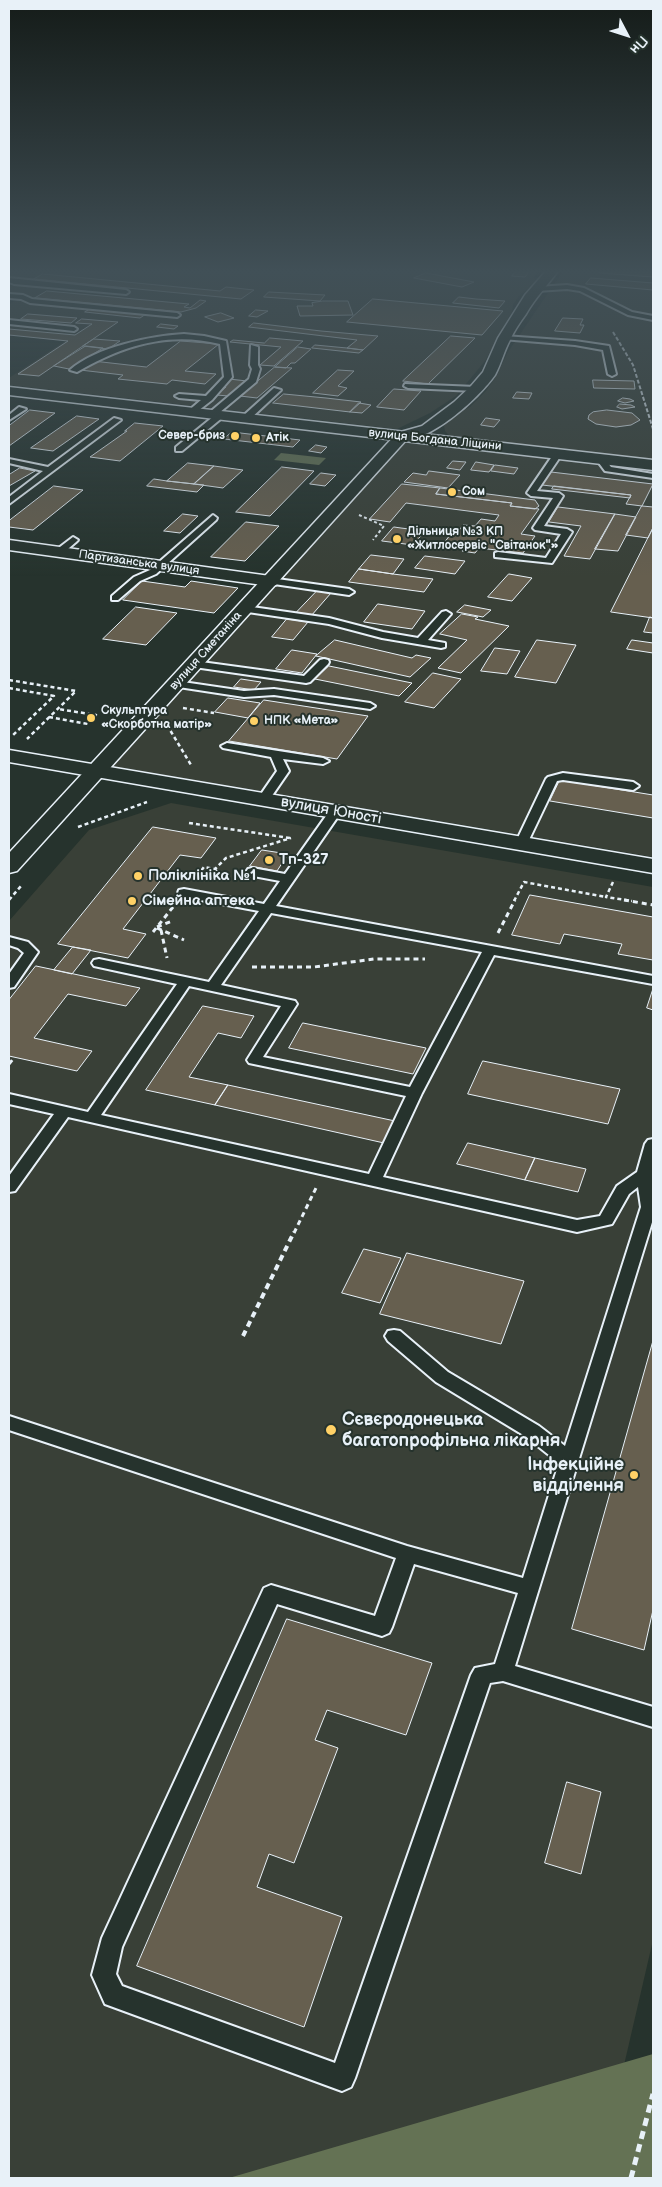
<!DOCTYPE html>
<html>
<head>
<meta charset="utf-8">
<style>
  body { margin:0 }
  #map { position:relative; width:662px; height:2187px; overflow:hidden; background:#26332d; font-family:"Balsamiq Sans",sans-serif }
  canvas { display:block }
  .frame { position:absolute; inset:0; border:10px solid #e8f1f8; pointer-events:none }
  .north { position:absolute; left:602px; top:10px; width:50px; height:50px; -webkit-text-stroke:4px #26332d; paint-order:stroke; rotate:130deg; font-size:14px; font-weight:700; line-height:20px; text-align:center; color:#e8f1f8 }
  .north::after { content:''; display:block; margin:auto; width:18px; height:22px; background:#e8f1f8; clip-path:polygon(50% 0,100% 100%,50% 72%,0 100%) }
</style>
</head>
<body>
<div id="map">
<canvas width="662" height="2187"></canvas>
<div class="frame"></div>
<div class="north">Пн</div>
</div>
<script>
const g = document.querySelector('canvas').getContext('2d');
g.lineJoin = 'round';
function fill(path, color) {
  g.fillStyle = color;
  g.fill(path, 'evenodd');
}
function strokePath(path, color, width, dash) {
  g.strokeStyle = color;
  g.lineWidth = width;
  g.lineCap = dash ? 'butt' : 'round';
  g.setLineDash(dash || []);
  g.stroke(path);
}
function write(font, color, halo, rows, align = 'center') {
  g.font = font + ' "Balsamiq Sans",sans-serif';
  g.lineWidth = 4;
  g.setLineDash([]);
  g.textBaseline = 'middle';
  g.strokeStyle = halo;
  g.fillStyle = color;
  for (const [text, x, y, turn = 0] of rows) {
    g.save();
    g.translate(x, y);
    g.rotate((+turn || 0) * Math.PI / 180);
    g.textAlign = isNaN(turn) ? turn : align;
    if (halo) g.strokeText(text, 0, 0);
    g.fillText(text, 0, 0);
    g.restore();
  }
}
fill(new Path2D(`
  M9 271H539L534 277 536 281 518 297 513 305 512 312 485 361 456 396 430 413 397 429 9 385V378L65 341 9 335V304L18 299 9 297Z
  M563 271H653V461L450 436 445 431 444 426 449 418 470 407 486 391 495 378 508 352Z
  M402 441 653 469V857L112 766Z
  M171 803 653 887V1940L618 2091 334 2178H9V921L89 830Z`), '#394037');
fill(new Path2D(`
  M281 453 326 458 319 465 274 460Z
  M653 2054V2178H229Z`), '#647254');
const building = new Path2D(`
  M516 271H530L525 277 512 276Z
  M601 271H653V277L600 273Z
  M426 273 474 282 462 287 414 278Z
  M43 274 220 291 226 287 254 290 241 299 34 279Z
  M591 278 653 283V290L586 284Z
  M47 291 189 304 184 307 190 308 200 300 206 301 196 308 181 312 35 298Z
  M269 292 325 295 320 301 264 297Z
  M459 297 476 299 505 301 499 308 453 303Z
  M373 299 503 311 482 335 347 322Z
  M323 301H348L353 315 300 316 297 306H313L312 303Z
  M92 308 146 314 140 318 85 312Z
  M256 310 268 311 257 317 249 316Z
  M221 313 234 318 218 322 205 317Z
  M28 314 77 318 71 323 21 319Z
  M563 318 583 319 580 325H584L580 333 555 331Z
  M82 319 118 322 39 376 18 374 68 341 9 335V329L75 335 92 324 76 323Z
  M254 323 321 331 378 336 363 350 347 348 357 340 249 327Z
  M161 324 178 326 174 329 157 327Z
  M451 336 475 338 428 384 403 381Z
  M270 338 303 341 274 366 260 365 281 347 230 342 233 340 264 343Z
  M94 339 120 341 108 349 83 346Z
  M181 341 219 344 185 371 216 374 205 384 172 380 167 384 118 379 123 375 80 370 93 361 146 367Z
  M315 345 347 348 363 350 359 353 312 348Z
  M86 346 103 348 69 369 54 366Z
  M298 347 311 349 295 363H291L286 368 275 367Z
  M275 367 292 368 257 398 240 396Z
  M338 370 354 371 338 386 347 388 338 396 313 393Z
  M229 379 247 381 229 396 216 395 226 387 221 386Z
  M593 380 634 381 635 389 594 388Z
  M394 389 421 391 404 410 377 407Z
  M517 392 532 393 529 399 513 398Z
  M284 394 326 398 361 402 350 412 273 403Z
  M623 398 630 399 634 401 625 403 618 401Z
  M359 403 371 405 362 413 350 412Z
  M620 404 631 405 635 407 622 409 617 407Z
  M30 410 55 413 9 446V426Z
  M607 410 632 413 640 420 631 425 616 427 596 424 588 419 589 415 593 412Z
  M77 416 99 419 53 451 31 448Z
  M486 418 500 420 494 427 481 425Z
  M135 423 163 426 120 461 90 457 127 431H125Z
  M232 432 300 440 293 447 224 439Z
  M316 445 327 447 321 453 309 451Z
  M453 461 466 462 460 470 447 468Z
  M476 462 494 465 489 472 471 470Z
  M188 463 214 466 194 484 167 481Z
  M495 465 518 468 514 474 491 471Z
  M214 466 243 470 223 488 194 484Z
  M282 467 314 471 270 516 236 512Z
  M20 468 35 471 9 486V475Z
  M429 471 460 475 448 488 404 482 413 473 426 475Z
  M551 472 653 484 642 506 626 504 631 495 542 485Z
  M321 473 336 475 325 486 310 484Z
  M154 479 167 481 204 485 197 492 147 486Z
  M402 484 440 488 436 494 512 503 510 506 539 509 521 534 535 536 523 553 479 548 475 553 462 551 465 546 444 543 453 531 458 532 463 525 475 526 481 519 495 521 499 515 406 503 390 522 370 519Z
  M54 486 83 490 33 530 9 527V521Z
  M554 486 631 495 630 498 552 489Z
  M440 488 535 500 539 506 535 509 510 506 512 503 436 494Z
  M642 506 653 507V528L648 538 626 535Z
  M558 507 615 514 590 559 564 556 581 526 549 522Z
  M183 514 198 516 180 533 164 531Z
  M615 514 636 517 618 551 595 549Z
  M246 522 279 526 245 561 211 557Z
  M394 527 401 528 425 531 413 545 382 541Z
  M653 528V618L611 612Z
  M371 555 404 559 393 574 359 569Z
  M425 556 465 561 455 574 415 568Z
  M359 569 393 574 433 579 424 592 349 582Z
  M509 574 532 578 512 601 488 597Z
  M142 581 185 587 191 581 238 588 214 613 123 600Z
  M317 591 331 593 311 616 296 613Z
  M378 604 425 611 412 629 364 622Z
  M465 605 491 610 483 617 457 612Z
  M136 607 177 613 146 645 103 639Z
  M462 614 478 617 475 619 509 626 461 673 438 668 467 640 440 634Z
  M650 617 653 618V633L644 632Z
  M287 619 308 622 293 640 272 637Z
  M335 640 412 658 416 655 431 658 410 677 316 656Z
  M537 640 576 645 556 683 515 677Z
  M632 640 653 643V653L627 649Z
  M495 648 520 651 507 674 481 671Z
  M292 650 317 654 302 673 276 669Z
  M329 666 412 683 399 696 315 679Z
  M433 673 461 679 434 708 405 702Z
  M241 679 261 682 254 690 234 687Z
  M228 698 260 703 248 718 215 712Z
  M264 700 368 716 337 759 229 741Z
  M560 780 653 795V818L550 801Z
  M153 827 216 838 201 858 180 855 123 929 146 934 128 958 58 944Z
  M262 850 288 854 277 871 250 866Z
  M530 895 653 917V960L618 954 622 944 564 934 560 944 512 935Z
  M73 947 91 950 72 974 54 970Z
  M36 966 140 988 126 1006 68 994 34 1038 92 1051 77 1071 9 1056V1000Z
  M653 989V1010L647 1008Z
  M203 1006 254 1016 241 1038 218 1033 189 1077 228 1085 215 1105 146 1090Z
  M303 1023 426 1048 413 1074 289 1048Z
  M483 1061 620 1089 608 1124 468 1094Z
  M228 1085 395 1121 384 1143 215 1105Z
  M468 1143 535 1158 525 1180 457 1164Z
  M535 1158 586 1169 578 1192 525 1180Z
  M364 1249 401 1258 380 1303 342 1293Z
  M407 1253 524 1281 501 1344 380 1314Z
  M653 1341V1610L644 1650 572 1629Z
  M287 1619 432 1663 406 1735 327 1710 315 1740 338 1748 294 1863 269 1854 257 1887 342 1917 304 2027 137 1966Z
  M567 1782 601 1792 581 1874 545 1863Z`);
fill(building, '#665f4f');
strokePath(building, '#e8f1f8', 1);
const service = new Path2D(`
  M9 278 126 290 129 292 126 294 14 284 9 282Z
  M567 285 584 288 632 312 653 316V320L628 315 580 291 567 289 537 291 534 289 537 287Z
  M9 294 23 295 32 299 177 313 180 315 177 317 30 303 21 299 9 298Z
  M9 320 74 327 77 329 74 331 9 324Z
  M184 334 204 336 226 341 232 377 212 400 194 414 187 412 201 400 179 398 175 396 179 394 206 396 224 377 220 344C168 331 122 346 77 372L70 370C96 347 150 336 184 334Z
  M504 336 575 341 609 346 616 374 612 376 608 374 603 350 575 345 502 339 500 338Z
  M251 345 258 347V365L260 369 256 382 219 413H223V417L182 451H176V447L214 416H210V412L249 379 252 369 250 365Z
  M405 384 476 387 480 389 476 391 408 388 404 386Z
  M274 388 281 390 249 420H243V416Z
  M19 407 26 409 9 420V415Z
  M114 418 121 420 9 504V497L43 471 9 463V459L48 467Z
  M555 452 562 454 537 491 559 493 563 496 544 526 567 529 572 532 552 563 495 557V553L498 552 546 558 561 534 535 530 533 528 553 498 531 496 527 493Z
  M597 457H603L611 467 653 474V478L605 471 596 459Z
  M213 515 217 518 216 520 156 574 140 581 118 600H112V596L134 577 150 570Z
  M73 537 78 540 76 542 62 554H56V550Z
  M270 578 349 589 354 592 349 595 267 583 265 581Z
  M245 606 329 618 383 632 418 638 442 612 446 611 451 614 428 640 445 643V647L441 648 382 638 329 624 241 611V607Z
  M324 659 328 660 329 662 328 664 310 682 306 683 194 667 189 664 194 661 304 676 320 660Z
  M176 681 244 691 274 689 370 703 375 706 370 709 274 695 244 697 172 686 171 684Z
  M227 743 323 758 329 761 323 764 283 759 289 771 267 803 263 804 257 800 277 771 271 757 223 748 221 746Z
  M563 773 633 782 639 786 633 790 563 780 557 781 527 844 525 847H517L515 844 546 779 548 777Z
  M335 808 341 812 276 906 653 976V984L494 955 422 1093 383 1177 577 1220 600 1216 617 1186 637 1172 645 1144 648 1140 653 1139V1219L515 1666 653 1707V1727L503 1681 490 1683 355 2078 351 2087 342 2091 105 2004 92 1975 102 1938 264 1588 271 1585 375 1616 396 1558 9 1430V1416L407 1546 523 1578 559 1463 525 1436 436 1382 388 1341 385 1336 388 1331 394 1330 400 1331 448 1372 539 1426 565 1446 641 1207 638 1187 629 1194 612 1224 577 1232 68 1117 15 1191 9 1192V1176L54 1114 9 1104V1094L88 1112 177 984 94 966 92 963 94 960 99 959 209 982 259 911 179 896 178 893 179 890 184 889 264 904 280 881 248 875 246 872 248 869 252 868 285 874 331 809ZM271 913 482 952 410 1087 263 1057 297 1004 295 1001 221 985ZM189 986 281 1006 247 1060 249 1063 406 1096 369 1174 101 1115ZM414 1564 518 1593 495 1664 475 1668 471 1675 335 2063 122 1986 116 1974 122 1947 277 1604 382 1636 389 1633 392 1627Z
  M9 937 28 942 38 952 14 987 9 988V974L24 953 18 948 9 945Z`);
const minor = new Path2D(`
  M546 271H558C547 286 535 298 526 314 520 322 514 331 510 340 504 351 501 364 495 375 479 398 426 447 397 439L395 436 397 433 422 426 454 402 471 386 483 372 498 338 525 295Z
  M9 540 270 576 276 577 279 581 276 585 270 586 9 550Z
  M9 750 653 859V873L9 762Z`);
const tertiary = new Path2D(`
  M402 432 407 433 409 436 407 439 17 871 9 873V853L397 433Z`);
const secondary = new Path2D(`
  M9 387 653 460V470L9 395Z`);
strokePath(service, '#e8f1f8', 4);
strokePath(minor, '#e8f1f8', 3);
strokePath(tertiary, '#e8f1f8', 3);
strokePath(secondary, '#e8f1f8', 3);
strokePath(new Path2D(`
  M359 515 384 526 373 540`), '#e8f1f8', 2, [3, 2.5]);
strokePath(new Path2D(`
  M9 680 76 691 27 739
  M9 688 54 696 13 735
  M183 708 214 713
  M49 717 88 724 96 715 58 709
  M167 725 191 765
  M189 823 290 838
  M78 827 147 802
  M215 869 220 876
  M197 876 204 867 215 869 226 858 291 838
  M613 882 606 897 632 901
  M9 900 21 886
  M514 901 524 882 606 897`), '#e8f1f8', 2.5, [4, 3]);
strokePath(new Path2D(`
  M624 900 653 905
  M157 927 172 921
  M157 928 184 940
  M161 930 167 958
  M153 932 173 907
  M498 933 515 900
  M252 967H314L374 959H425
  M9 1064 14 1058
  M294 1233 316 1188`), '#e8f1f8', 3, [5, 4]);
strokePath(new Path2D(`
  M243 1336 294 1232`), '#e8f1f8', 4, [6, 4.5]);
strokePath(new Path2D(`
  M631 2178 653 2094`), '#e8f1f8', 5, [8, 5.5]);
fill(service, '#26332d');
fill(minor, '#26332d');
fill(tertiary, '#26332d');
fill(secondary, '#26332d');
strokePath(new Path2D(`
  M613 332 633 365 653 429`), '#e8f1f8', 2, [4, 2]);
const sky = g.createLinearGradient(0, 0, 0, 577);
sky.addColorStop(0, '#151c19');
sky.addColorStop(0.47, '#415057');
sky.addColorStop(1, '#41505700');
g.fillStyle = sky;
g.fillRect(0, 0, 662, 577);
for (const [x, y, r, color] of [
  [235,436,5,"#ffd166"],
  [256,438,5,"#ffd166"],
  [452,492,5,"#ffd166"],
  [397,539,5,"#ffd166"],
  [91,718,5,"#ffd166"],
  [254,721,5,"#ffd166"],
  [269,860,5,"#ffd166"],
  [138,876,5,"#ffd166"],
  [132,901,5,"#ffd166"],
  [331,1430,6,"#ffd166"],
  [634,1475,5,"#ffd166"]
]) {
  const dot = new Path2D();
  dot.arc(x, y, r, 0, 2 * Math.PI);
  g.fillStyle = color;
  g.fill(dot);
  strokePath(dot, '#26332d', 2);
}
write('bold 12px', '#e8f1f8', '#26332d', [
  ["Север-бриз",225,436,"right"],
  ["Атік",266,438],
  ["Сом",462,492],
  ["Дільниця №3 КП",407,532],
  ["«Житлосервіс \"Світанок\"»",407,546],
  ["Скульптура",101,711],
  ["«Скорботна матір»",101,725],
  ["НПК «Мета»",264,721]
], 'left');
write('12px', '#e8f1f8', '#26332d', [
  ["вулиця Богдана Ліщини",435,440,6],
  ["Партизанська вулиця",139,563,8],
  ["вулиця Сметаніна",206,651,-48]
]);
write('15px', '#e8f1f8', '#26332d', [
  ["вулиця Юності",331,811,10]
]);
write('bold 15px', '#e8f1f8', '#26332d', [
  ["Тп-327",279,860],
  ["Поліклініка №1",148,876],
  ["Сімейна аптека",142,901]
], 'left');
write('bold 18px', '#e8f1f8', '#26332d', [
  ["Сєвєродонецька",342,1420],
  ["багатопрофільна лікарня",342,1441],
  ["Інфекційне",624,1465,"right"],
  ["відділення",624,1486,"right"]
], 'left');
</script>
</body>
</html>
